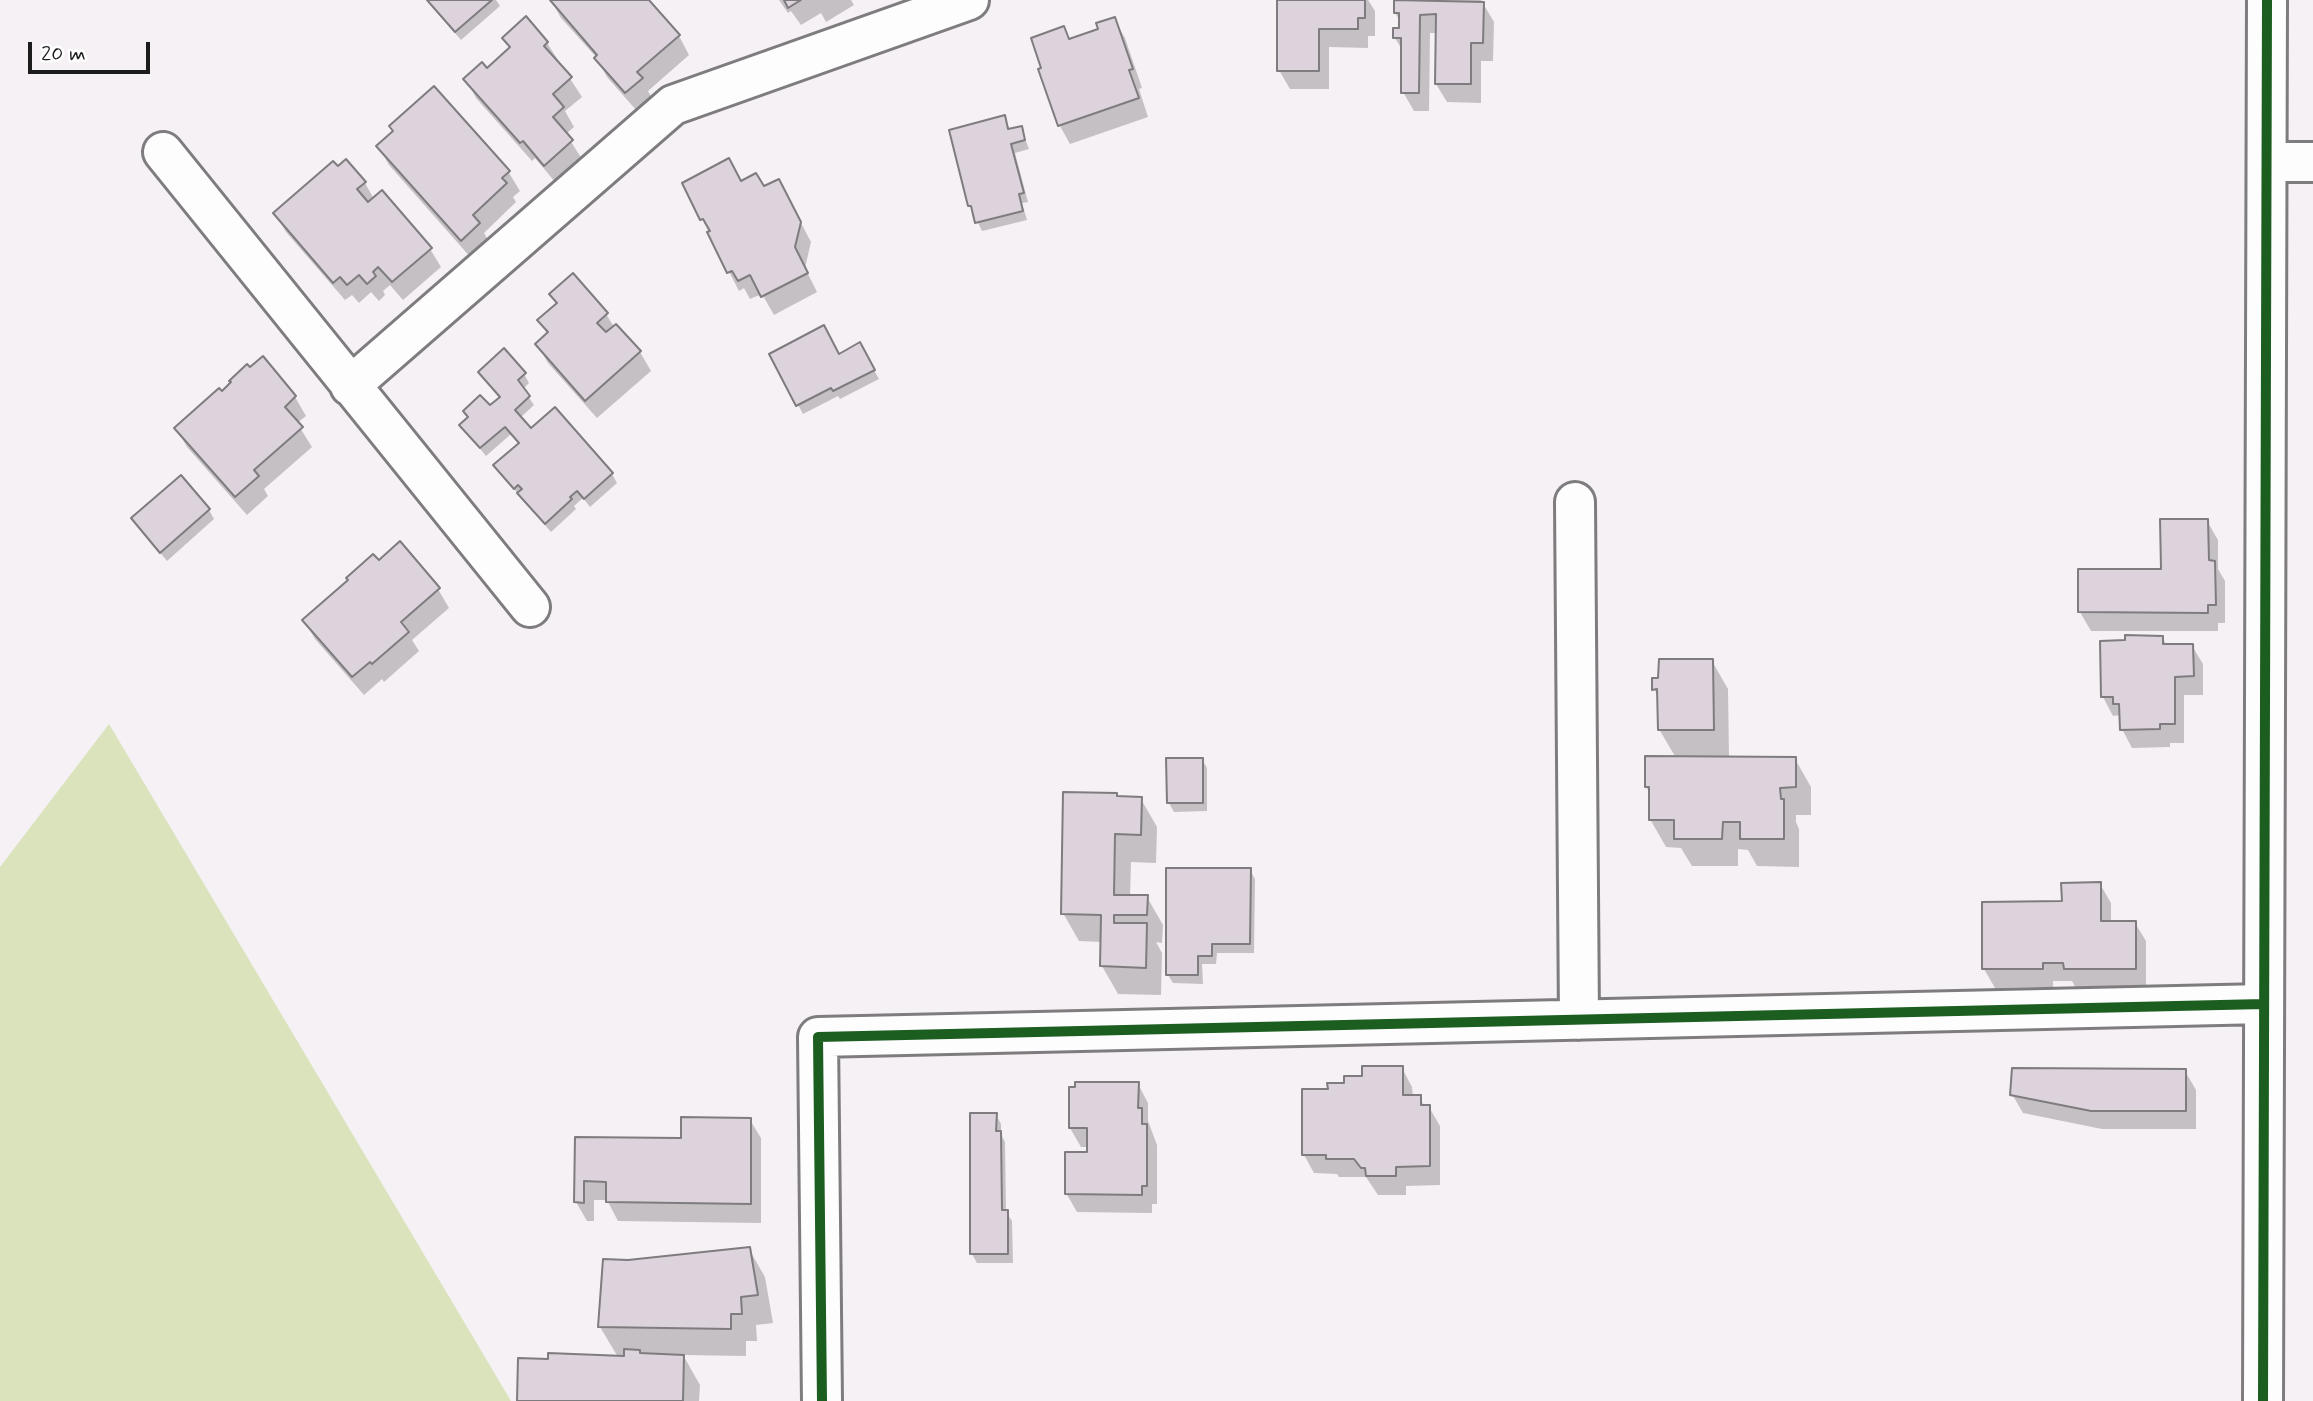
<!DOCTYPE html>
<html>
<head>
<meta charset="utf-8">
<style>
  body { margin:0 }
  #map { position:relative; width:2313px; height:1401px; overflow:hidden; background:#f5f1f5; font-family:Mynerve,sans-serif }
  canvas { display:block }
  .scale { position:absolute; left:28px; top:42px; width:122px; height:32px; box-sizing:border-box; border:4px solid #1c1c1c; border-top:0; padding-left:9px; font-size:21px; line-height:24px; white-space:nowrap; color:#1c1c1c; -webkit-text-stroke:5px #fff; paint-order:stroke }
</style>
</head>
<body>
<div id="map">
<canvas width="2313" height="1401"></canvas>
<div class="scale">20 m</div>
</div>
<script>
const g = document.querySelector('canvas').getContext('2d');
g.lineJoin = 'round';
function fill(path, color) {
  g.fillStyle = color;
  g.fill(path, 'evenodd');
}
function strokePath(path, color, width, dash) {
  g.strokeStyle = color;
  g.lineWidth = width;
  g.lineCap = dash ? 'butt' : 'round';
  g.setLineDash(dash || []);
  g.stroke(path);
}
fill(new Path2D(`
  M109 724 511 1401H0V867Z`), '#dae3bb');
fill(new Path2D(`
  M426 0H496L500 6 461 40Z
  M551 0H648L679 36 689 55 648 91 652 98 637 111 607 77 597 58 561 18Z
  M779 0H851L854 5 826 22 821 13 801 25 791 11 788 13Z
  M1280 0H1368L1375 11V36H1368V48L1329 47V89H1290L1279 70Z
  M1395 0H1481L1494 22 1493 61H1481V103L1447 102 1436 84 1437 33H1430L1429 111H1414L1403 92V51L1395 38 1401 29V22L1395 13Z
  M1114 19 1125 38 1142 88 1139 89 1148 117 1070 144 1060 126 1040 70 1064 28 1071 41 1100 30Z
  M504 38 547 43 582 97 565 111 574 127 566 134 582 159 556 183 535 158 532 161 476 98 466 79 487 70 511 49Z
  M434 88 509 173 520 191 513 197 516 202 484 233 490 243 472 259 389 165 379 147Z
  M1004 117 1010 130 1021 128 1029 149 1015 153 1028 202 1022 203 1027 220 982 231 970 206Z
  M346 161 365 183 374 199 430 249 441 267 403 300 390 285 383 291 385 295 379 301 371 292 359 303 352 295 345 300 286 232 275 213Z
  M741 183 763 188 789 200 811 242 805 268 817 292 774 315 762 294 750 299 744 288 739 291 684 184Z
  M551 295 606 314 614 327 616 326 640 352 651 371 597 418 548 363 537 344 547 334 539 320 557 305Z
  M860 345 879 379 840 399 838 396 803 414 772 355 839 356Z
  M480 373 524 374 529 383 523 389 534 405 520 418 531 431 612 474 617 483 590 507 583 498 574 506 576 509 551 532 501 474 496 465 519 445 511 434 486 456 461 425 490 408 500 399Z
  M222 393 295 397 306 416 297 423 312 447 264 489 268 496 247 515 187 447 176 428Z
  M209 510 214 519 167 561 133 519Z
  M2207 521 2218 540V569L2225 581V623H2218V631H2091L2080 612 2162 571Z
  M378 562 438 589 449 608 412 640 419 651 384 682 382 679 364 695 315 639 304 620Z
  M2162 637 2167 646H2192L2203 664V695H2184V743H2170V747L2132 748 2122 729 2121 715 2113 716 2103 697Z
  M1712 661 1728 689 1729 758 1795 759 1811 787V815H1796V822L1799 829V867L1757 866 1748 850 1738 849V866H1692L1681 848 1666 847 1650 819 1651 794 1646 787 1676 758 1659 729V698L1654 689Z
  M1202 759 1207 768V811L1174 812 1169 803Z
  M1117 798 1141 799 1157 827 1156 863 1131 862 1130 897H1147L1163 925 1162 943 1156 942 1162 953 1161 995 1118 994 1102 966V942L1079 941 1063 913Z
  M1250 870 1255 879 1254 953H1217L1216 964H1202L1203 984 1173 983 1168 975Z
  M2100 884 2111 903V923H2135L2146 941V987L2076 988 2072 981H2053V987L1995 988 1984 969 2063 903Z
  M1402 1068 1412 1087 1413 1097H1419L1425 1107H1429L1440 1126V1185L1406 1186V1195H1378L1366 1177H1339L1337 1174 1314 1173 1304 1155 1330 1091 1364 1078Z
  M2185 1071 2196 1090V1129H2102L2023 1113 2012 1094Z
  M1138 1084 1148 1103V1121L1157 1145V1204H1152V1213L1077 1212 1066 1193 1089 1153V1147H1081L1070 1128Z
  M996 1115 1001 1124V1134L1005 1142 1006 1212 1012 1221 1013 1263H977L972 1254Z
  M750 1120 761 1138V1223L618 1221 607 1200H594V1221H587L576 1202 577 1139 683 1140Z
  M749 1249 765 1277 773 1323 756 1325 757 1341H746V1356L683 1355 700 1385 699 1401H519L550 1361 618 1357 600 1327 628 1262Z`), '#0003');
const building = new Path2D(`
  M427 0H492L455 32Z
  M550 0H649L680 35 637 72 643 78 625 93 594 58 597 55Z
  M784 0H801L788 8Z
  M1277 0H1365V18H1358V29H1319V71H1277Z
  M1394 0 1484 2 1483 43H1471V84H1435L1436 14 1420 15 1419 93H1401V38H1393V28H1399V13H1394Z
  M526 16 548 42 544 46 572 77 553 94 564 107 553 117 573 140 544 166 523 141 520 143 463 79 482 62 487 68 510 47 502 38Z
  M1115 17 1133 69 1129 70 1139 98 1058 126 1038 69 1041 68 1031 38 1064 26 1069 39 1098 29 1096 23Z
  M434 86 510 171 502 178 507 183 473 215 480 223 461 241 376 146 393 131 389 126Z
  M1005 115 1008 129 1022 126 1025 140 1011 144 1024 193 1019 194 1023 211 975 223 971 206H968L949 130Z
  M729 158 741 181 756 173 764 186 779 179 801 222 795 247 808 273 761 297 750 275 738 281 732 271 727 273 707 232 710 231 703 219 700 220 682 183Z
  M346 159 366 182 357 189 368 202 382 190 432 248 392 282 378 267 373 272 376 276 367 284 359 275 347 285 340 277 333 283 273 213 333 161 338 166Z
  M573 273 608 313 597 323 606 332 616 324 641 351 585 401 535 344 548 332 537 320 557 303 549 294Z
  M824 325 839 354 860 342 875 370 833 391 831 388 796 406 769 354Z
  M504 348 526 373 518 380 530 396 515 410 531 428 555 407 613 473 584 499 577 491 570 497 572 499 545 524 517 493 522 489 518 485 514 489 493 465 519 443 505 427 480 448 459 425 468 417 463 411 480 395 490 405 500 397 478 372Z
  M263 356 296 396 285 407 303 427 254 470 259 476 235 497 174 428 219 388 222 391 231 382 229 381 247 364 250 367Z
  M181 475 210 509 160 553 131 518Z
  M2160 519H2208L2209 560 2215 561 2216 605H2208V613L2078 612V569H2161Z
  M400 541 440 588 401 622 409 632 372 664 370 662 352 677 302 620 348 580 346 578 373 554 379 560Z
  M2125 635 2163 636V644H2193L2194 676 2175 677V724H2160V729L2120 730 2119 704H2113V697H2101L2100 641 2125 640Z
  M1659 659H1713L1714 730H1658L1657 689 1652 690V678H1658Z
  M1645 756 1796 757V787L1780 788 1781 799H1784V839H1740V822H1723L1722 839H1674V820H1649V787H1645Z
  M1166 758H1203V803H1167Z
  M1063 792 1117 793V796L1142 797 1141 835 1115 834 1114 895H1148L1147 915H1114V923H1147L1146 968 1100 966 1101 915 1061 914Z
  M1166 868H1251L1250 944H1212V956H1198V975H1166Z
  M2101 882V921H2136V969H2064L2063 963H2043V969H1982V902L2062 901 2061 883Z
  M1362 1066H1403V1095H1421V1105H1430V1166L1396 1167V1176H1366L1365 1168H1361L1354 1159H1326V1155H1302V1089H1328L1327 1083H1344V1076H1362Z
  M2012 1068 2186 1069V1111H2091L2010 1095Z
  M1075 1082H1139L1138 1108H1142V1124H1147V1186H1142V1195L1065 1194V1152H1087V1128H1069V1087H1075Z
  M970 1113H997L996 1131H1001L1002 1210H1008V1254H970Z
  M681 1117 751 1118V1204L606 1202V1182L584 1181V1203L574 1202 575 1137 681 1138Z
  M750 1247 758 1295 741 1297 742 1314H731V1329L598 1327 603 1259 628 1260Z
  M624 1349 640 1350V1353L684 1355 683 1401H517L518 1358 548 1359V1353L624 1356Z`);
fill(building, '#ddd3dc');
strokePath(building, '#7e7c7e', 2);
const minor = new Path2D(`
  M163 152 530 607
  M2267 162H2313
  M350 386 673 105 969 0
  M1575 502 1579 1020
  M822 1401 818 1037 2264 1004
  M2263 1401 2267 0`);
strokePath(minor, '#7e7c7e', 44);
strokePath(minor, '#fefdfe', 38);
strokePath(new Path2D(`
  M822 1401 818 1037 2264 1004
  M2263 1401 2267 0`), '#1b5e20', 10);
</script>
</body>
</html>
